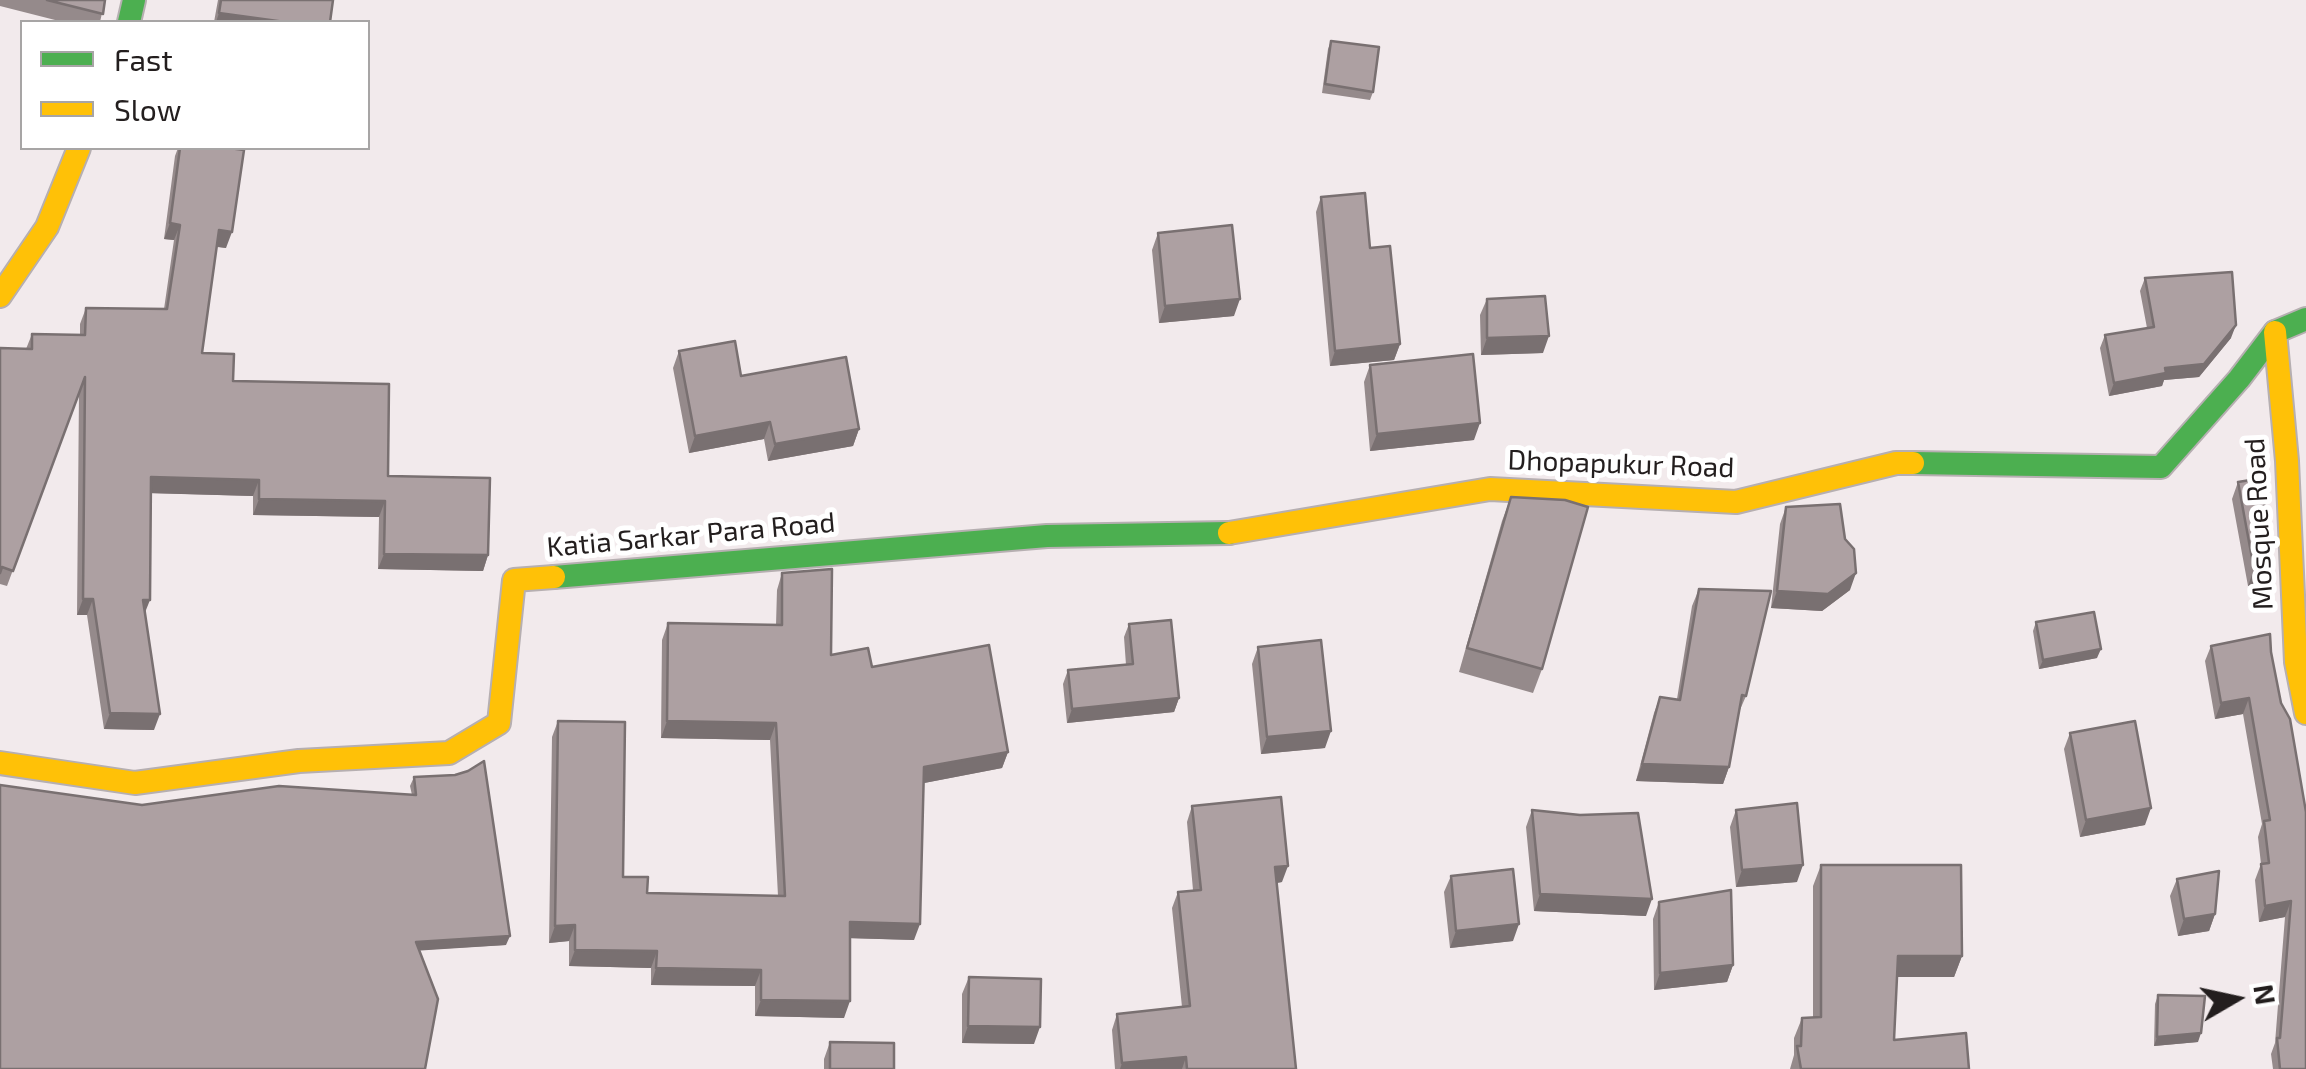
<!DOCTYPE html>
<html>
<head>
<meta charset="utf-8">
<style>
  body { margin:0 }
  #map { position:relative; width:2306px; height:1069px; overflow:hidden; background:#f2eaec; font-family:"Exo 2",sans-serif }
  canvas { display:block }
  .legend { position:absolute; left:20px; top:20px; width:350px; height:130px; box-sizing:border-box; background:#fff; border:2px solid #a7a5a5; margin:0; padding:12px 18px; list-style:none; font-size:30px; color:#231e1e }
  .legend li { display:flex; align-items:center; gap:20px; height:50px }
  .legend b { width:50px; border:2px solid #a7a5a5 }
  .north { position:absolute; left:2186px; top:949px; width:100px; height:100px; -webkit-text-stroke:8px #fff; paint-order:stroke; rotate:81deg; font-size:28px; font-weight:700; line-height:40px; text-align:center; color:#231e1e }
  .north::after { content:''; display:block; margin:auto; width:35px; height:45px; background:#231e1e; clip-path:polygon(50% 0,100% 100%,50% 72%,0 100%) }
</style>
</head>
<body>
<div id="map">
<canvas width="2306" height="1069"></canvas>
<ul class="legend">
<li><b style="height:12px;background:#4caf50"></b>Fast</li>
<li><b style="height:12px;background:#ffc107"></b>Slow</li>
</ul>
<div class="north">N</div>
</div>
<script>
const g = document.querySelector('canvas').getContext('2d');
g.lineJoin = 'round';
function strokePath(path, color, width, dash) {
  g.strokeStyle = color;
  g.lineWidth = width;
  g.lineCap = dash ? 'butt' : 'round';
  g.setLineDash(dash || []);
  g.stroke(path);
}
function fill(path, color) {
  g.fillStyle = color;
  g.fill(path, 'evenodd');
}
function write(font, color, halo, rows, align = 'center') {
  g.font = font + ' "Exo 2",sans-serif';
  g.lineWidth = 10;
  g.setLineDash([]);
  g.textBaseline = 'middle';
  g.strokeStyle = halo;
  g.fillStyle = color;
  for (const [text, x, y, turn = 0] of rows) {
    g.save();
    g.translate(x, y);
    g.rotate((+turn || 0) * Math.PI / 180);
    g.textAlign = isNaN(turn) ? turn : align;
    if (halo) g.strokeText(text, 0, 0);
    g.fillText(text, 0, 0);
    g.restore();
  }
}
const fast = new Path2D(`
  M129 22 134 0
  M1913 463 2161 467 2239 379 2275 332 2306 319
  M554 577 1047 536 1229 533`);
const slow = new Path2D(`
  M0 296 47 227 79 148
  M2275 332 2287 461 2296 662 2306 713
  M1229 533 1490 489 1736 502 1896 463H1913
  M0 763 135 783 299 761 449 753 499 723 514 580 554 577`);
strokePath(fast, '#b6afb1', 26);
strokePath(slow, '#b6afb1', 26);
strokePath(fast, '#4caf50', 22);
strokePath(slow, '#ffc107', 22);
fill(new Path2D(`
  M0 0H105L100 22H63L0 6Z
  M218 0H333L330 22H214Z
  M1331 41 1373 92 1370 100 1322 93 1328 49Z
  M178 148H229L226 248 217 247 202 353 233 381 388 476 488 555 483 571 378 569 379 517 253 515V496L151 493 145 613 154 730 104 729 87 615H77L79 392 7 586 0 584V348L26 349 32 334 80 335V324L86 308 164 309 174 240 164 239 175 156Z
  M1321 197 1370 248 1400 344 1394 360 1330 366 1316 212Z
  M1158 233 1234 316 1159 323 1152 250Z
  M2145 278 2231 338 2199 377 2164 380 2162 386 2109 396 2100 348 2105 335 2147 328 2140 291Z
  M1487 299 1543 353 1481 355 1480 315Z
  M679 351 741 376 859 429 853 446 768 461 764 439 689 453 673 368Z
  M1370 365 1474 440 1370 451 1364 382Z
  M2238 482 2261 583 2248 586 2232 499Z
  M1511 497 1542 669 1533 693 1459 672 1502 521Z
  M1786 507 1850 590 1822 611 1771 608 1780 524Z
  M782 573 831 655 872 667 1008 752 1002 768 924 783 914 940 850 938 844 1018 755 1016V986L651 985V968L569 966V941L549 943 552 737 558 721 623 877 647 893 778 896 770 740 661 738 662 640 668 623 776 625 777 590Z
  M1699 589 1746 696 1739 712 1729 767 1723 784 1636 781 1654 713 1660 697 1677 699 1692 606Z
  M2036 622 2097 658 2039 669 2033 631Z
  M1129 624 1179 698 1174 712 1067 723 1063 684 1068 670 1126 665 1124 637Z
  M2270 634 2306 1069H2273L2271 1054 2275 1043 2285 917 2259 922 2255 880 2261 864 2258 837 2262 824 2243 714 2215 719 2205 661 2211 646Z
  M1258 647 1325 748 1261 754 1252 664Z
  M2070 733 2145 825 2080 837 2064 749Z
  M414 777 506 945 419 950 142 805 412 795 410 786Z
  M1192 806 1282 882 1277 883 1296 1069H1115L1112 1030 1117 1014 1182 1007 1172 908 1178 892 1193 890 1187 822Z
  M1532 810 1646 916 1534 911 1526 827Z
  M1736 810 1797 882 1736 887 1730 827Z
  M1821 865 1962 956 1954 977H1897L1894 1040 1969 1069H1790L1794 1055V1038L1802 1018 1813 1017V886Z
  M1451 876 1513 941 1450 948 1444 892Z
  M2177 879 2215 914 2209 931 2178 936 2170 896Z
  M1659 902 1733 965 1727 982 1654 990 1653 919Z
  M969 977 1034 1044 962 1043V994Z
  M2158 995 2198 1042 2154 1046 2155 1004Z
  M830 1042 894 1069H824V1059Z`), '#958a8b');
fill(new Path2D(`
  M219 13 285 22H216Z
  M170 223 180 225 174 240 164 239Z
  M219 230 232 232 226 248 213 246Z
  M1240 299 1234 316 1159 323 1165 306Z
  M2236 325 2231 338 2199 377 2164 380 2162 386 2109 396 2114 383 2165 368Z
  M1549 336 1543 353 1481 355 1487 338Z
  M1400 344 1394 360 1330 366 1335 351Z
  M770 422 764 439 689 453 695 436Z
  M1480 423 1474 440 1370 451 1377 434Z
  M859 429 853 446 768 461 775 444Z
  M151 477 259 480 253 496 145 493Z
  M259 499 385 501 379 517 253 515Z
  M384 554 488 555 483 571 378 569Z
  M2267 566 2261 583 2248 586 2254 569Z
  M1856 573 1850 590 1822 611 1771 608 1777 591Z
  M83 599H93L87 615H77Z
  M143 600H150L144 615Z
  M2101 649 2097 658 2039 669 2043 660Z
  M1179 698 1174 712 1067 723 1072 709Z
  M2249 698 2243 714 2215 719 2221 703Z
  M110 713 160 714 154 730 104 729Z
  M667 721 776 723 770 740 661 738Z
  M1331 731 1325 748 1261 754 1267 737Z
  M1008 752 1002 768 919 784 924 767Z
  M1642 764 1729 767 1723 784 1636 781Z
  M2151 808 2145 825 2080 837 2086 820Z
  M1803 865 1797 882 1736 887 1742 870Z
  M1288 866 1282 882 1269 884 1275 867Z
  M1540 894 1652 899 1646 916 1534 911Z
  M2291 901 2285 917 2259 922 2265 906Z
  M2215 914 2209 931 2178 936 2184 919Z
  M850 922 920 924 914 940 844 938Z
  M1519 924 1513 941 1450 948 1456 931Z
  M575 925 569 941 549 943 555 926Z
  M510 936 506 945 413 951 416 942Z
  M575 950 657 951 651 968 569 966Z
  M1898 956H1962L1954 977H1890Z
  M1733 965 1727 982 1654 990 1660 973Z
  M656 968 761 970 755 986 651 985Z
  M761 1000 850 1001 844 1018 755 1016Z
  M968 1026 1040 1027 1034 1044 962 1043Z
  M2201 1033 2198 1042 2154 1046 2157 1037Z
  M1186 1057 1182 1069H1120L1122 1063Z`), '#797071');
const building = new Path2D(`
  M47 0H105L103 14Z
  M221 0H333L330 22H285L219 13Z
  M1331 41 1379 47 1373 92 1325 84Z
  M180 148H229L244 150 232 232 219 230 202 353 234 354 233 381 389 384 388 476 490 478 488 555 384 554 385 501 259 499V480L151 477 150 600H143L160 714 110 713 93 599H83L85 377 13 571 2 567 0 573V348L32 349V334L85 335 86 308 167 309 180 225 170 223Z
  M1365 193 1370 248 1390 246 1400 344 1335 351 1321 197Z
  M1232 225 1240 299 1165 306 1158 233Z
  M2232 272 2236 325 2204 364 2165 368 2166 373 2114 383 2105 335 2154 327 2145 278Z
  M1545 296 1549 336 1487 338V299Z
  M735 341 741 376 846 357 859 429 775 444 770 422 695 436 679 351Z
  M1473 354 1480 423 1377 434 1370 365Z
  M2263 478 2267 566 2254 569 2238 482Z
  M1511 497 1565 500 1588 507 1542 669 1467 648Z
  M1840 504 1845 539 1854 549 1856 573 1828 594 1777 591 1786 507Z
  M832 569 831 655 868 648 872 667 989 645 1008 752 924 767 920 924 850 922V1001L761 1000V970L656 968 657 951 575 950V925L555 926 558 721 625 722 623 877H648L647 893 785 896 776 723 667 721 668 623 782 625V573Z
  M1699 589 1771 591 1746 696 1742 695 1729 767 1642 764 1660 697 1680 700Z
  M2094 612 2101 649 2043 660 2036 622Z
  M1171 620 1179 698 1072 709 1068 670 1133 664 1129 624Z
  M2270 634 2271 652 2281 703 2290 719 2306 812V1069H2280L2277 1038H2280L2291 901 2265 906 2261 864 2269 863 2264 821 2270 820 2249 698 2221 703 2211 646Z
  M1321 640 1331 731 1267 737 1258 647Z
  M2135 721 2151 808 2086 820 2070 733Z
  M484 761 510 936 416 942 438 999 425 1069H0V785L142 805 279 786 416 795 414 777 455 775 468 771Z
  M1281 797 1288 866 1275 867 1296 1069H1187L1186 1057 1122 1063 1117 1014 1190 1006 1178 892 1201 890 1192 806Z
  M1797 803 1803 865 1742 870 1736 810Z
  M1532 810 1580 815 1638 813 1652 899 1540 894Z
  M1821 865H1961L1962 956H1898L1894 1040 1966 1033 1969 1069H1801L1797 1046H1801L1802 1018 1821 1017Z
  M1513 869 1519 924 1456 931 1451 876Z
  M2219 871 2215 914 2184 919 2177 879Z
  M1731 890 1733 965 1660 973 1659 902Z
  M969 977 1041 979 1040 1027 968 1026Z
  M2158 995 2205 996 2201 1033 2157 1037Z
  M830 1042 894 1043V1069H830Z`);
fill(building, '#ada0a2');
strokePath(building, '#797071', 2.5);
write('28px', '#231e1e', '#fff', [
  ["Dhopapukur Road",1621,464,2],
  ["Mosque Road",2259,524,-93],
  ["Katia Sarkar Para Road",691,535,-5]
]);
</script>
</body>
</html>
